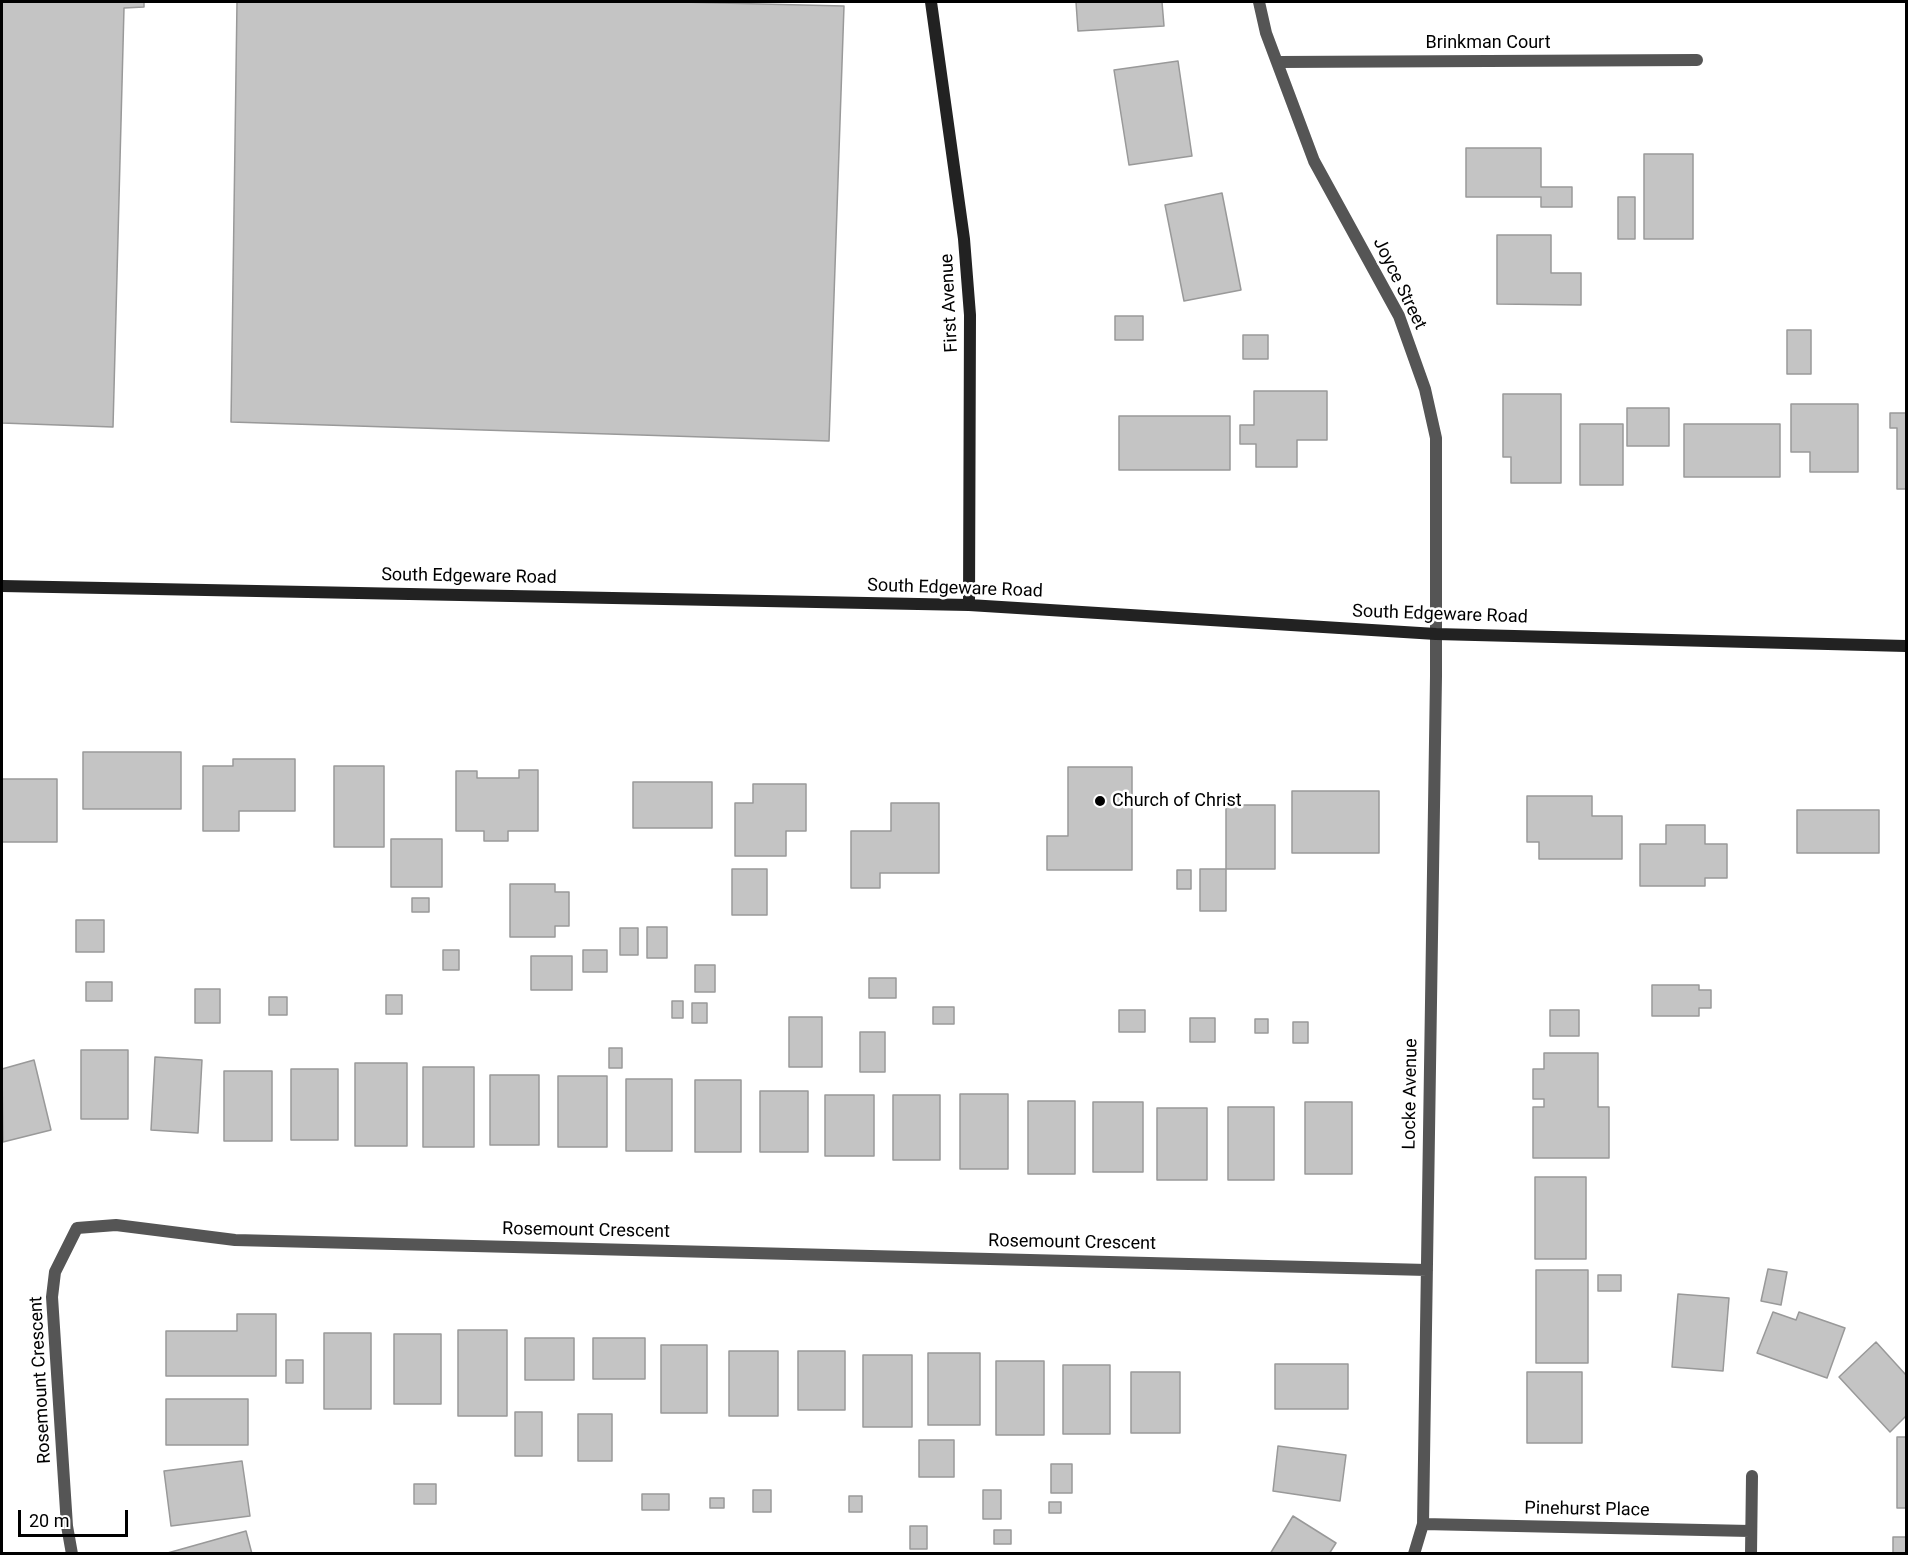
<!DOCTYPE html>
<html>
<head>
<meta charset="utf-8">
<style>
  body { margin:0 }
  #map { position:relative; width:1908px; height:1555px; overflow:hidden; background:#fff; font-family:Roboto,sans-serif }
  canvas { display:block }
  .frame { position:absolute; inset:0; border:3px solid #000; pointer-events:none }
  .scale { position:absolute; left:18px; top:1510px; width:110px; height:27px; box-sizing:border-box; border:3px solid #000; border-top:0; padding-left:8px; font-size:18px; line-height:21px; white-space:nowrap; color:#000; -webkit-text-stroke:4px #fff; paint-order:stroke }
</style>
</head>
<body>
<div id="map">
<canvas width="1908" height="1555"></canvas>
<div class="frame"></div>
<div class="scale">20 m</div>
</div>
<script>
const g = document.querySelector('canvas').getContext('2d');
g.lineJoin = 'round';
function fill(path, color) {
  g.fillStyle = color;
  g.fill(path, 'evenodd');
}
function strokePath(path, color, width, dash) {
  g.strokeStyle = color;
  g.lineWidth = width;
  g.lineCap = dash ? 'butt' : 'round';
  g.setLineDash(dash || []);
  g.stroke(path);
}
function write(font, color, halo, rows, align = 'center') {
  g.font = font + ' Roboto,sans-serif';
  g.lineWidth = 5;
  g.setLineDash([]);
  g.textBaseline = 'middle';
  g.strokeStyle = halo;
  g.fillStyle = color;
  for (const [text, x, y, turn = 0] of rows) {
    g.save();
    g.translate(x, y);
    g.rotate((+turn || 0) * Math.PI / 180);
    g.textAlign = isNaN(turn) ? turn : align;
    if (halo) g.strokeText(text, 0, 0);
    g.fillText(text, 0, 0);
    g.restore();
  }
}
const building = new Path2D(`
  M2 2H144V7L124 8 113 427 2 423Z
  M237 2H679L844 6 829 441 231 422Z
  M1076 2H1162L1164 26 1078 31Z
  M1178 61 1192 156 1129 165 1114 70Z
  M1466 148H1541V187H1572V207H1541V197H1466Z
  M1644 154H1693V239H1644Z
  M1222 193 1241 290 1184 301 1165 205Z
  M1618 197H1635V239H1618Z
  M1497 235H1551V273H1581V305L1497 304Z
  M1115 316H1143V340H1115Z
  M1787 330H1811V374H1787Z
  M1243 335H1268V359H1243Z
  M1254 391H1327V440H1297V467H1256V444H1240V425H1254Z
  M1503 394H1561V483H1511V457H1503Z
  M1791 404H1858V472H1810V452H1791Z
  M1627 408H1669V446H1627Z
  M1890 413H1906V489H1897V428H1890Z
  M1119 416H1230V470H1119Z
  M1580 424H1623V485H1580Z
  M1684 424H1780V477H1684Z
  M83 752H181V809H83Z
  M233 759H295V811H239V831H203V766H233Z
  M334 766H384V847H334Z
  M1068 767H1132V870H1047V836H1068Z
  M519 770H538V831H508V841H484V831H456V771H477V778H519Z
  M2 779H57V842H2Z
  M633 782H712V828H633Z
  M753 784H806V831H786V856H735V803H753Z
  M1292 791H1379V853H1292Z
  M1527 796H1592V816H1622V859H1539V842H1527Z
  M891 803H939V873H880V888H851V831H891Z
  M1226 805H1275V869H1226Z
  M1797 810H1879V853H1797Z
  M1666 825H1705V844H1727V878H1705V886H1640V844H1666Z
  M391 839H442V887H391Z
  M732 869H767V915H732Z
  M1200 869H1226V911H1200Z
  M1177 870H1191V889H1177Z
  M510 884H555V892H569V926H555V937H510Z
  M412 898H429V912H412Z
  M76 920H104V952H76Z
  M647 927H667V958H647Z
  M620 928H638V955H620Z
  M443 950H459V970H443Z
  M583 950H607V972H583Z
  M531 956H572V990H531Z
  M695 965H715V992H695Z
  M869 978H896V998H869Z
  M86 982H112V1001H86Z
  M1652 985H1699V990H1711V1008H1699V1016H1652Z
  M195 989H220V1023H195Z
  M386 995H402V1014H386Z
  M269 997H287V1015H269Z
  M672 1001H683V1018H672Z
  M692 1003H707V1023H692Z
  M933 1007H954V1024H933Z
  M1119 1010H1145V1032H1119Z
  M1550 1010H1579V1036H1550Z
  M789 1017H822V1067H789Z
  M1190 1018H1215V1042H1190Z
  M1255 1019H1268V1033H1255Z
  M1293 1022H1308V1043H1293Z
  M860 1032H885V1072H860Z
  M609 1048H622V1068H609Z
  M81 1050H128V1119H81Z
  M1544 1053H1598V1107H1609V1158H1533V1107H1544V1099H1533V1069H1544Z
  M155 1057 202 1060 198 1133 151 1130Z
  M34 1060 51 1130 3 1142 2 1069Z
  M355 1063H407V1146H355Z
  M423 1067H474V1147H423Z
  M291 1069H338V1140H291Z
  M224 1071H272V1141H224Z
  M490 1075H539V1145H490Z
  M558 1076H607V1147H558Z
  M626 1079H672V1151H626Z
  M695 1080H741V1152H695Z
  M760 1091H808V1152H760Z
  M960 1094H1008V1169H960Z
  M825 1095H874V1156H825Z
  M893 1095H940V1160H893Z
  M1028 1101H1075V1174H1028Z
  M1093 1102H1143V1172H1093Z
  M1305 1102H1352V1174H1305Z
  M1228 1107H1274V1180H1228Z
  M1157 1108H1207V1180H1157Z
  M1535 1177H1586V1259H1535Z
  M1768 1269 1787 1272 1781 1305 1761 1301Z
  M1536 1270H1588V1363H1536Z
  M1598 1275H1621V1291H1598Z
  M1678 1294 1729 1298 1723 1371 1672 1367Z
  M1773 1312 1796 1320 1799 1312 1845 1328 1827 1378 1757 1353Z
  M237 1314H276V1376H166V1331H237Z
  M458 1330H507V1416H458Z
  M324 1333H371V1409H324Z
  M394 1334H441V1404H394Z
  M525 1338H574V1380H525Z
  M593 1338H645V1379H593Z
  M1876 1342 1906 1375V1416L1890 1432 1839 1377Z
  M661 1345H707V1413H661Z
  M729 1351H778V1416H729Z
  M798 1351H845V1410H798Z
  M928 1353H980V1425H928Z
  M863 1355H912V1427H863Z
  M286 1360H303V1383H286Z
  M996 1361H1044V1435H996Z
  M1275 1364H1348V1409H1275Z
  M1063 1365H1110V1434H1063Z
  M1131 1372H1180V1433H1131Z
  M1527 1372H1582V1443H1527Z
  M166 1399H248V1445H166Z
  M515 1412H542V1456H515Z
  M578 1414H612V1461H578Z
  M1897 1437H1906V1508H1897Z
  M919 1440H954V1477H919Z
  M1278 1446 1346 1455 1340 1501 1273 1491Z
  M242 1461 250 1516 171 1526 164 1471Z
  M1051 1464H1072V1493H1051Z
  M414 1484H436V1504H414Z
  M753 1490H771V1512H753Z
  M983 1490H1001V1519H983Z
  M642 1494H669V1510H642Z
  M849 1496H862V1512H849Z
  M710 1498H724V1508H710Z
  M1049 1502H1061V1513H1049Z
  M1293 1516 1336 1543 1329 1554H1270Z
  M910 1526H927V1549H910Z
  M994 1530H1011V1544H994Z
  M246 1531 252 1554H164Z
  M1893 1537H1906V1554H1893Z`);
fill(building, '#c4c4c4');
strokePath(building, '#999', 1.5);
strokePath(new Path2D(`
  M1259 2 1266 33 1314 161 1399 316 1425 389 1436 438V676L1423 1524 1414 1554
  M1279 62 1697 60
  M1423 1524 1750 1531
  M72 1554 67 1526 52 1297 55 1272 77 1228 116 1225 235 1240 1427 1270
  M1751 1554 1752 1476`), '#555', 12);
strokePath(new Path2D(`
  M931 2 964 239 970 315 969 605
  M2 586 969 605 1436 634 1906 646`), '#222', 12);
for (const [x, y, r, color] of [
  [1100,801,6,"#000"]
]) {
  const dot = new Path2D();
  dot.arc(x, y, r, 0, 2 * Math.PI);
  g.fillStyle = color;
  g.fill(dot);
  strokePath(dot, '#fff', 2);
}
write('18px', '#000', '#fff', [
  ["Brinkman Court",1488,43],
  ["Joyce Street",1399,284,64],
  ["First Avenue",950,303,-93],
  ["South Edgeware Road",469,577,1],
  ["South Edgeware Road",955,589,2],
  ["South Edgeware Road",1440,615,2],
  ["Locke Avenue",1411,1094,-89],
  ["Rosemount Crescent",586,1231,1],
  ["Rosemount Crescent",1072,1243,1],
  ["Rosemount Crescent",41,1380,-93],
  ["Pinehurst Place",1587,1510,1]
]);
write('18px', '#000', '#fff', [
  ["Church of Christ",1112,801]
], 'left');
</script>
</body>
</html>
